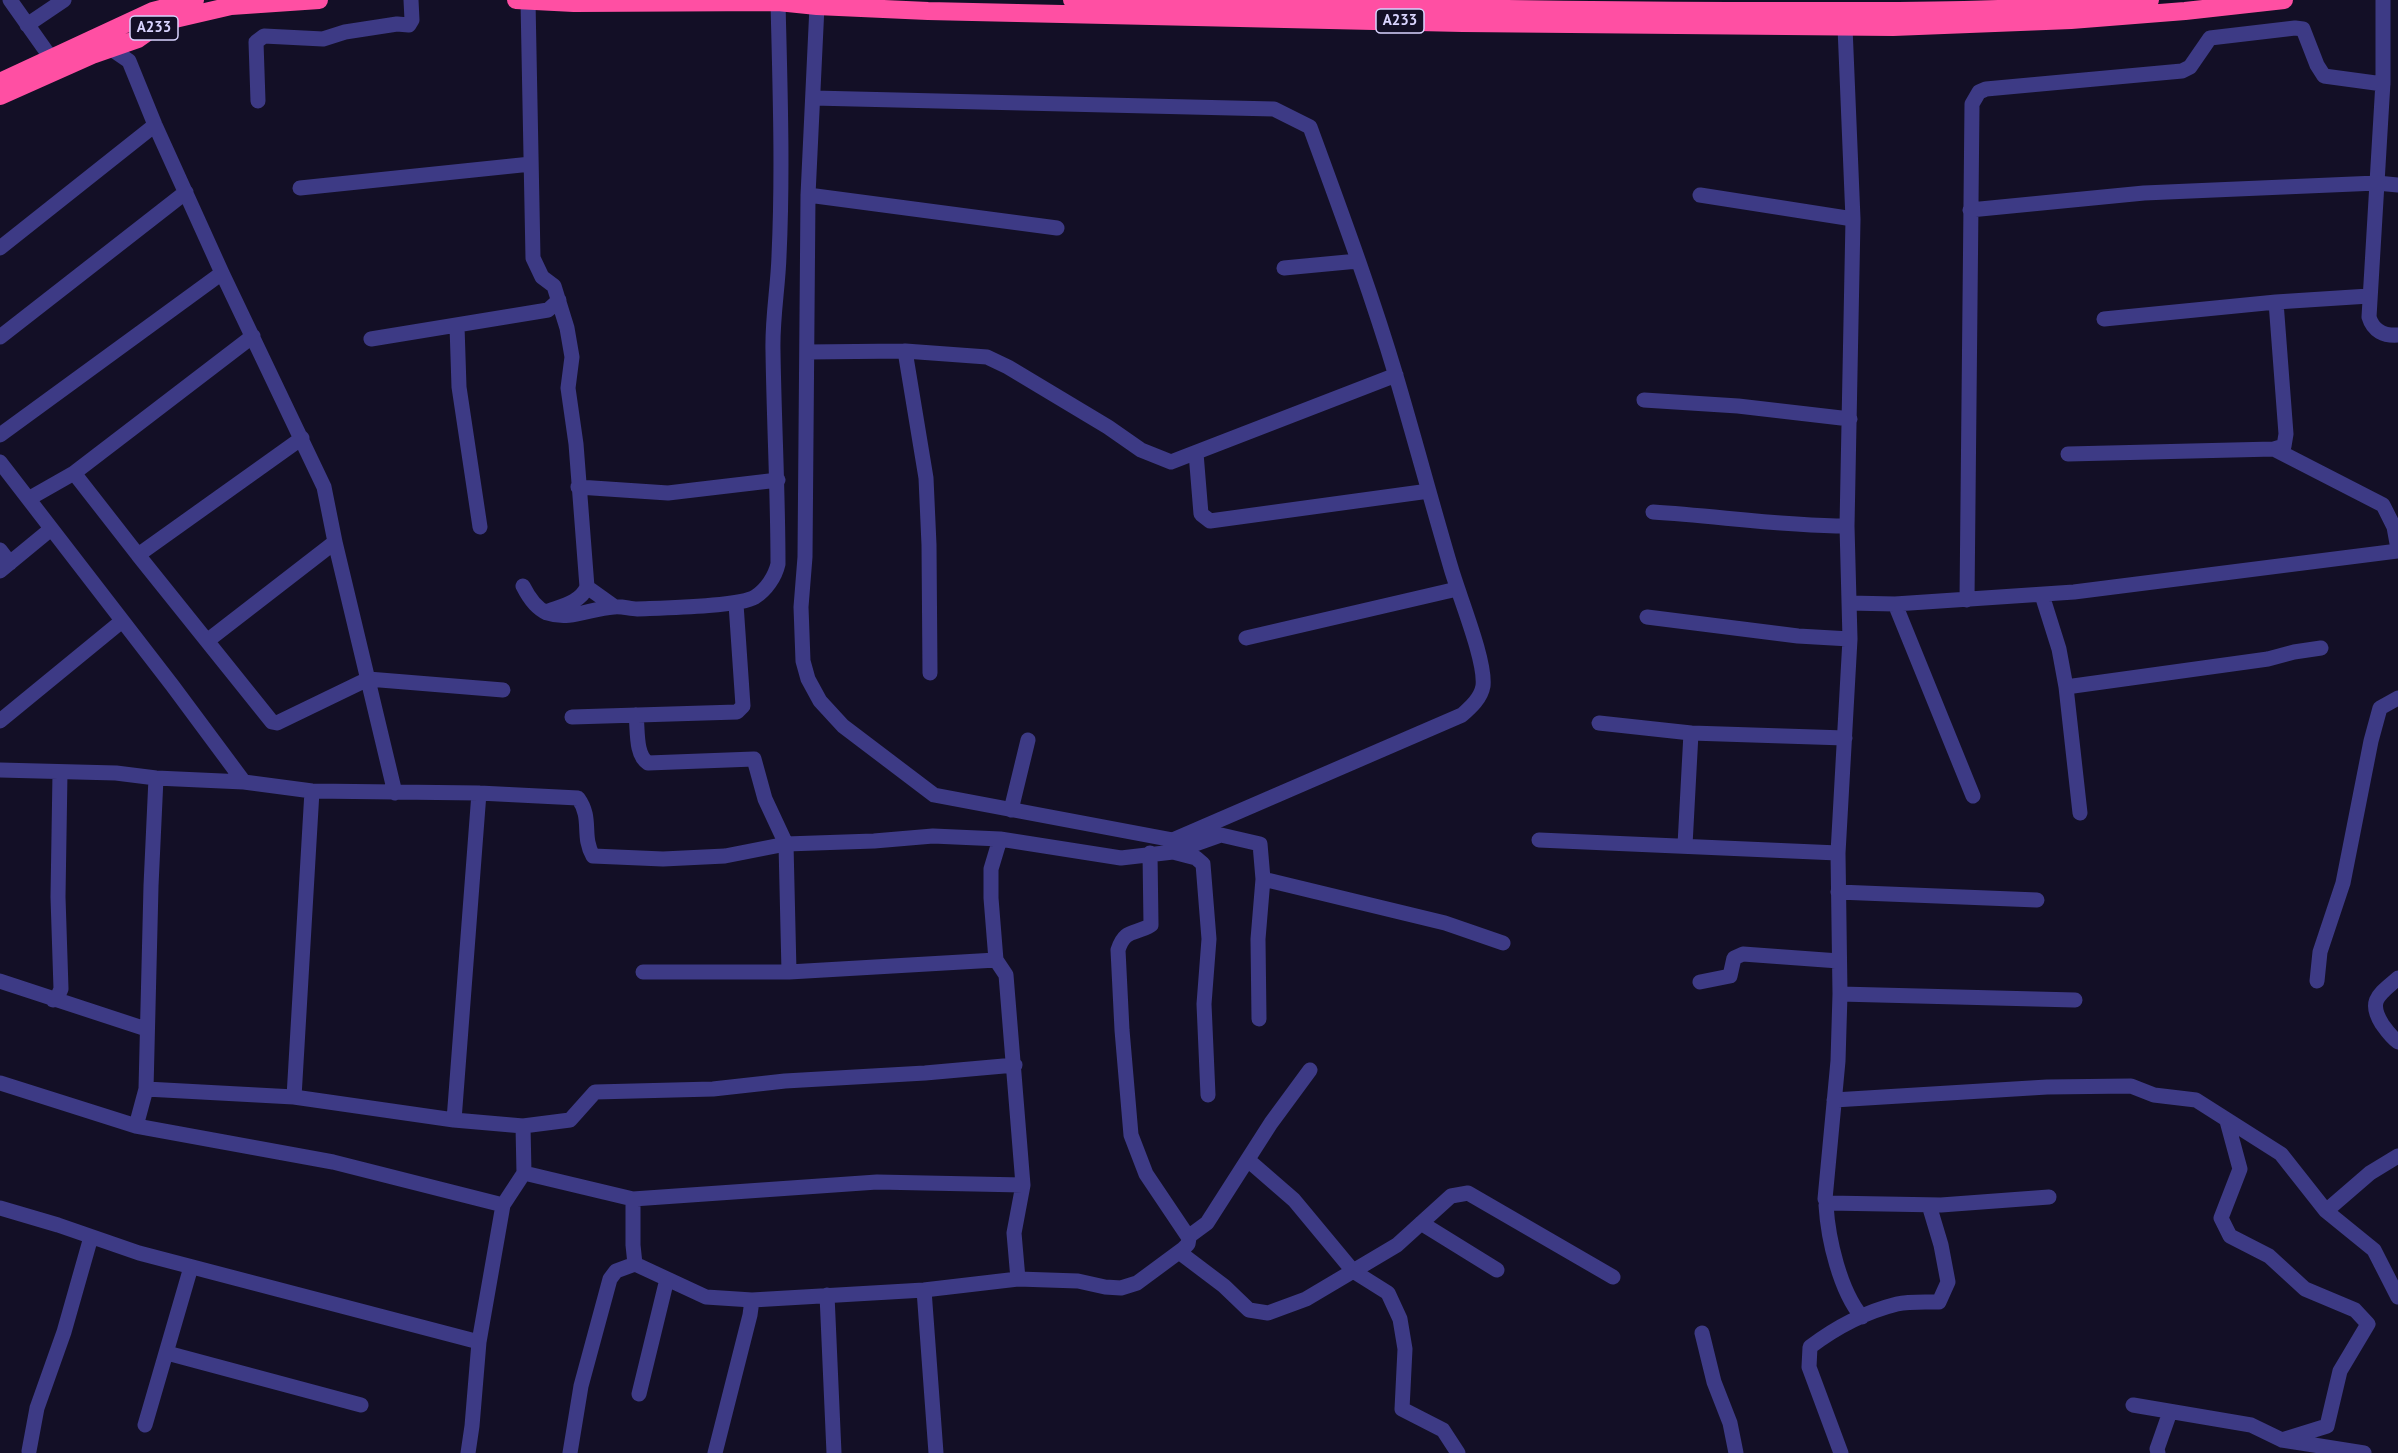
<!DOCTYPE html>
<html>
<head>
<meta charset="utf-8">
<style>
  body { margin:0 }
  canvas { display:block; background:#130f26 }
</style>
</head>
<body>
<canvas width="2398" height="1453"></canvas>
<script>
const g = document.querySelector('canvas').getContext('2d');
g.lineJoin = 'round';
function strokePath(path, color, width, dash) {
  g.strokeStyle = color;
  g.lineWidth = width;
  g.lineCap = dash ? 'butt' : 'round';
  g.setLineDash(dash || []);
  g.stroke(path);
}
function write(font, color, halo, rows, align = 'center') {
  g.font = font + ' "PT Sans",sans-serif';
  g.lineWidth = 4.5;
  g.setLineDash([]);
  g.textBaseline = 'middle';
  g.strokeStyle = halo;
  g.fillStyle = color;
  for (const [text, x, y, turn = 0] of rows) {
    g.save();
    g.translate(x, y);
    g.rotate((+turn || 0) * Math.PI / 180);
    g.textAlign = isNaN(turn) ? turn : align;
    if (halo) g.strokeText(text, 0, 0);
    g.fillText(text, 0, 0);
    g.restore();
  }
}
strokePath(new Path2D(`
  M10 0 51 58
  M2383 0V82L2369 317C2373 331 2384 336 2398 335
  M528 1 533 258 542 277 554 286 567 328 572 357 568 388 576 444 587 587C580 603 561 606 546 612
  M27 25 64 0
  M1845 27 1853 219 1847 526 1850 639 1838 853 1840 994 1838 1061 1825 1199 1828 1203 1941 1205 2049 1197
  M110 48 129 61 155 125 222 273 324 487 335 542 395 793
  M813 98 1274 109 1310 127C1340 209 1371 292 1396 376 1415 440 1432 504 1451 568 1459 596 1486 661 1483 686 1481 698 1471 707 1462 715L1173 840 934 795 843 726 820 701 808 679 803 661 801 607 805 557 808 195 817 6
  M258 101 256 42 264 36 323 39 345 32 397 24 409 25 412 20 411 0
  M300 188 531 164
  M808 195 1057 228
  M1700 195 1853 219
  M1970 210 2144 193 2377 183 2398 185
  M0 248 155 125
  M1284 268 1358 261
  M2104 319 2276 302 2369 296
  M457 326 459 387 480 527
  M0 337 186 192
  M371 339 548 310 559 300
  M905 351 926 478 929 545 930 673
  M807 352 905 351 987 357 1008 367 1108 427 1141 450 1171 462 1396 375
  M1644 400 1738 406 1850 419
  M0 435 222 273
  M2274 449 2383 505 2394 527 2398 549
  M1196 453 1201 514 1210 521 1429 491
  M2068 454 2274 449 2284 446 2286 434 2276 302
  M0 462 172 685 244 782
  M74 473 138 555 302 438
  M578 487 668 493 778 480
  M30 498 74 473 253 336
  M1653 512C1718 516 1782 526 1847 526
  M0 550 10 563
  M138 555 272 722 277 723 368 679 503 690
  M0 571 51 529
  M523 586C528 596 535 608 547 613 571 621 591 608 614 607 622 606 630 609 637 609 660 608 738 607 755 597 766 590 775 577 778 564 778 493 774 422 773 351 772 319 778 288 779 256 783 171 780 86 778 2
  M587 587 615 607
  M2042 595 2059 649 2066 687 2080 813
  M1967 600 1972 104 1979 92 1986 89 2182 71 2190 67 2210 38 2295 28 2303 29 2317 65 2324 76 2383 84
  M1849 603 1895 604 2074 592 2398 551
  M1895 604 1973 796
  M1647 617 1798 636 1850 639
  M1246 638 1457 589
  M207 641 335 542
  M2066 687 2268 659 2294 652 2321 648
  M636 715C638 729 635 755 648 763L754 759 765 799 786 844 789 972
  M572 717 737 712 743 706 736 604
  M0 721 122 621
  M1599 723 1691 733
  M0 770 116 773 156 778 244 782 312 791 479 793 578 798C593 819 581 835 593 856L663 859 725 856 786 844 874 841 933 836 1000 839 1121 858 1173 852 1221 835 1260 844 1263 879 1445 923 1503 943
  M1011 810 1028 740
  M1000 839 991 869V898L996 960 1006 975 1023 1185 1014 1233 1018 1279
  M1539 840 1838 853
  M1685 845 1691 733 1845 738
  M1173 852 1196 858 1203 864 1209 939 1204 1004 1208 1095
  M1838 892 2037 900
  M643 972H789L996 960
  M2398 978C2380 994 2367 1000 2382 1024 2387 1031 2391 1037 2398 1042
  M0 981 146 1029
  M2317 981 2320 952 2343 883 2371 741 2380 708 2398 698
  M1700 982 1730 976 1734 958 1743 954 1839 961
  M1840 994 2075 1000
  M53 1000 57 998 61 989 58 897 60 773
  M1259 1019 1258 939 1263 879
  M0 1083 136 1126 333 1162 503 1205
  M146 1089 294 1097 454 1120 523 1126 570 1120 595 1092 713 1089 785 1081 925 1073 1015 1065
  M294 1097 312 791
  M1834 1100 2047 1087 2131 1086 2154 1095 2196 1100 2281 1154 2326 1211 2374 1250 2398 1297
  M454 1120 479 793
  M2227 1121 2240 1169 2221 1218 2230 1236 2269 1256 2305 1289 2355 1310 2368 1324 2340 1371 2327 1426 2282 1440
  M136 1126 146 1089 151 886 156 778
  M1248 1160 1294 1200 1353 1271 1388 1293 1400 1319 1405 1349 1402 1409 1443 1430 1458 1453
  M524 1173 633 1199 877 1182 1023 1185
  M1828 1203 1826 1205C1828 1239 1840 1291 1862 1317
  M0 1208 58 1225 139 1253 479 1342
  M2326 1211 2370 1173 2398 1156
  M1421 1223 1497 1270
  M1188 1237 1207 1223 1271 1123 1310 1070
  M1179 1252 1224 1286 1249 1310 1268 1313 1306 1299 1397 1245 1451 1196 1468 1193 1613 1277
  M635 1264 706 1297 752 1300 924 1290 1018 1279 1078 1281 1105 1287 1121 1288 1137 1283 1183 1249 1188 1244 1189 1238 1146 1174 1131 1135 1122 1030 1118 950C1125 928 1135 935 1151 925L1150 853
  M924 1290 936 1453
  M827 1295 834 1453
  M1702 1333 1714 1382 1730 1423 1736 1453
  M167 1353 361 1405
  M639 1394 667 1279
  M2133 1405 2251 1425 2282 1440 2364 1453
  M145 1425 191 1267
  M29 1451 37 1408 64 1332 91 1237
  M468 1453 472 1426 479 1342 503 1205 524 1173 523 1126
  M570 1453 581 1386 610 1279 616 1271 635 1264 633 1245V1199
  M715 1453 750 1315 752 1300
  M1841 1453 1809 1367 1810 1347C1835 1328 1865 1312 1897 1304 1910 1301 1925 1302 1939 1302L1948 1282 1941 1245 1929 1205
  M2158 1453 2157 1449 2170 1412`), '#3d3a85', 15);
strokePath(new Path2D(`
  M516 0 574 3 778 2 817 6 928 11 1463 23 1893 27 2071 20 2185 11 2284 0
  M1072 0C1291 6 1509 10 1728 11 1869 11 2010 13 2150 0
  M0 82 153 11 195 0
  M0 96 92 55 138 39 162 22 231 6 319 0`), '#ff4fa3', 18);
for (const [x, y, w] of [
  [1400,21,48],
  [154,28,48]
]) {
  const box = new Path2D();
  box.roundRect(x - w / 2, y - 12, w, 24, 4.5);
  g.fillStyle = '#130f26';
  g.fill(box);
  strokePath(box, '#d9d4ff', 1.5);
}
write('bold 15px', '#d9d4ff', null, [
  ["A233",1400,21],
  ["A233",154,28]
]);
</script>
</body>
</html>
